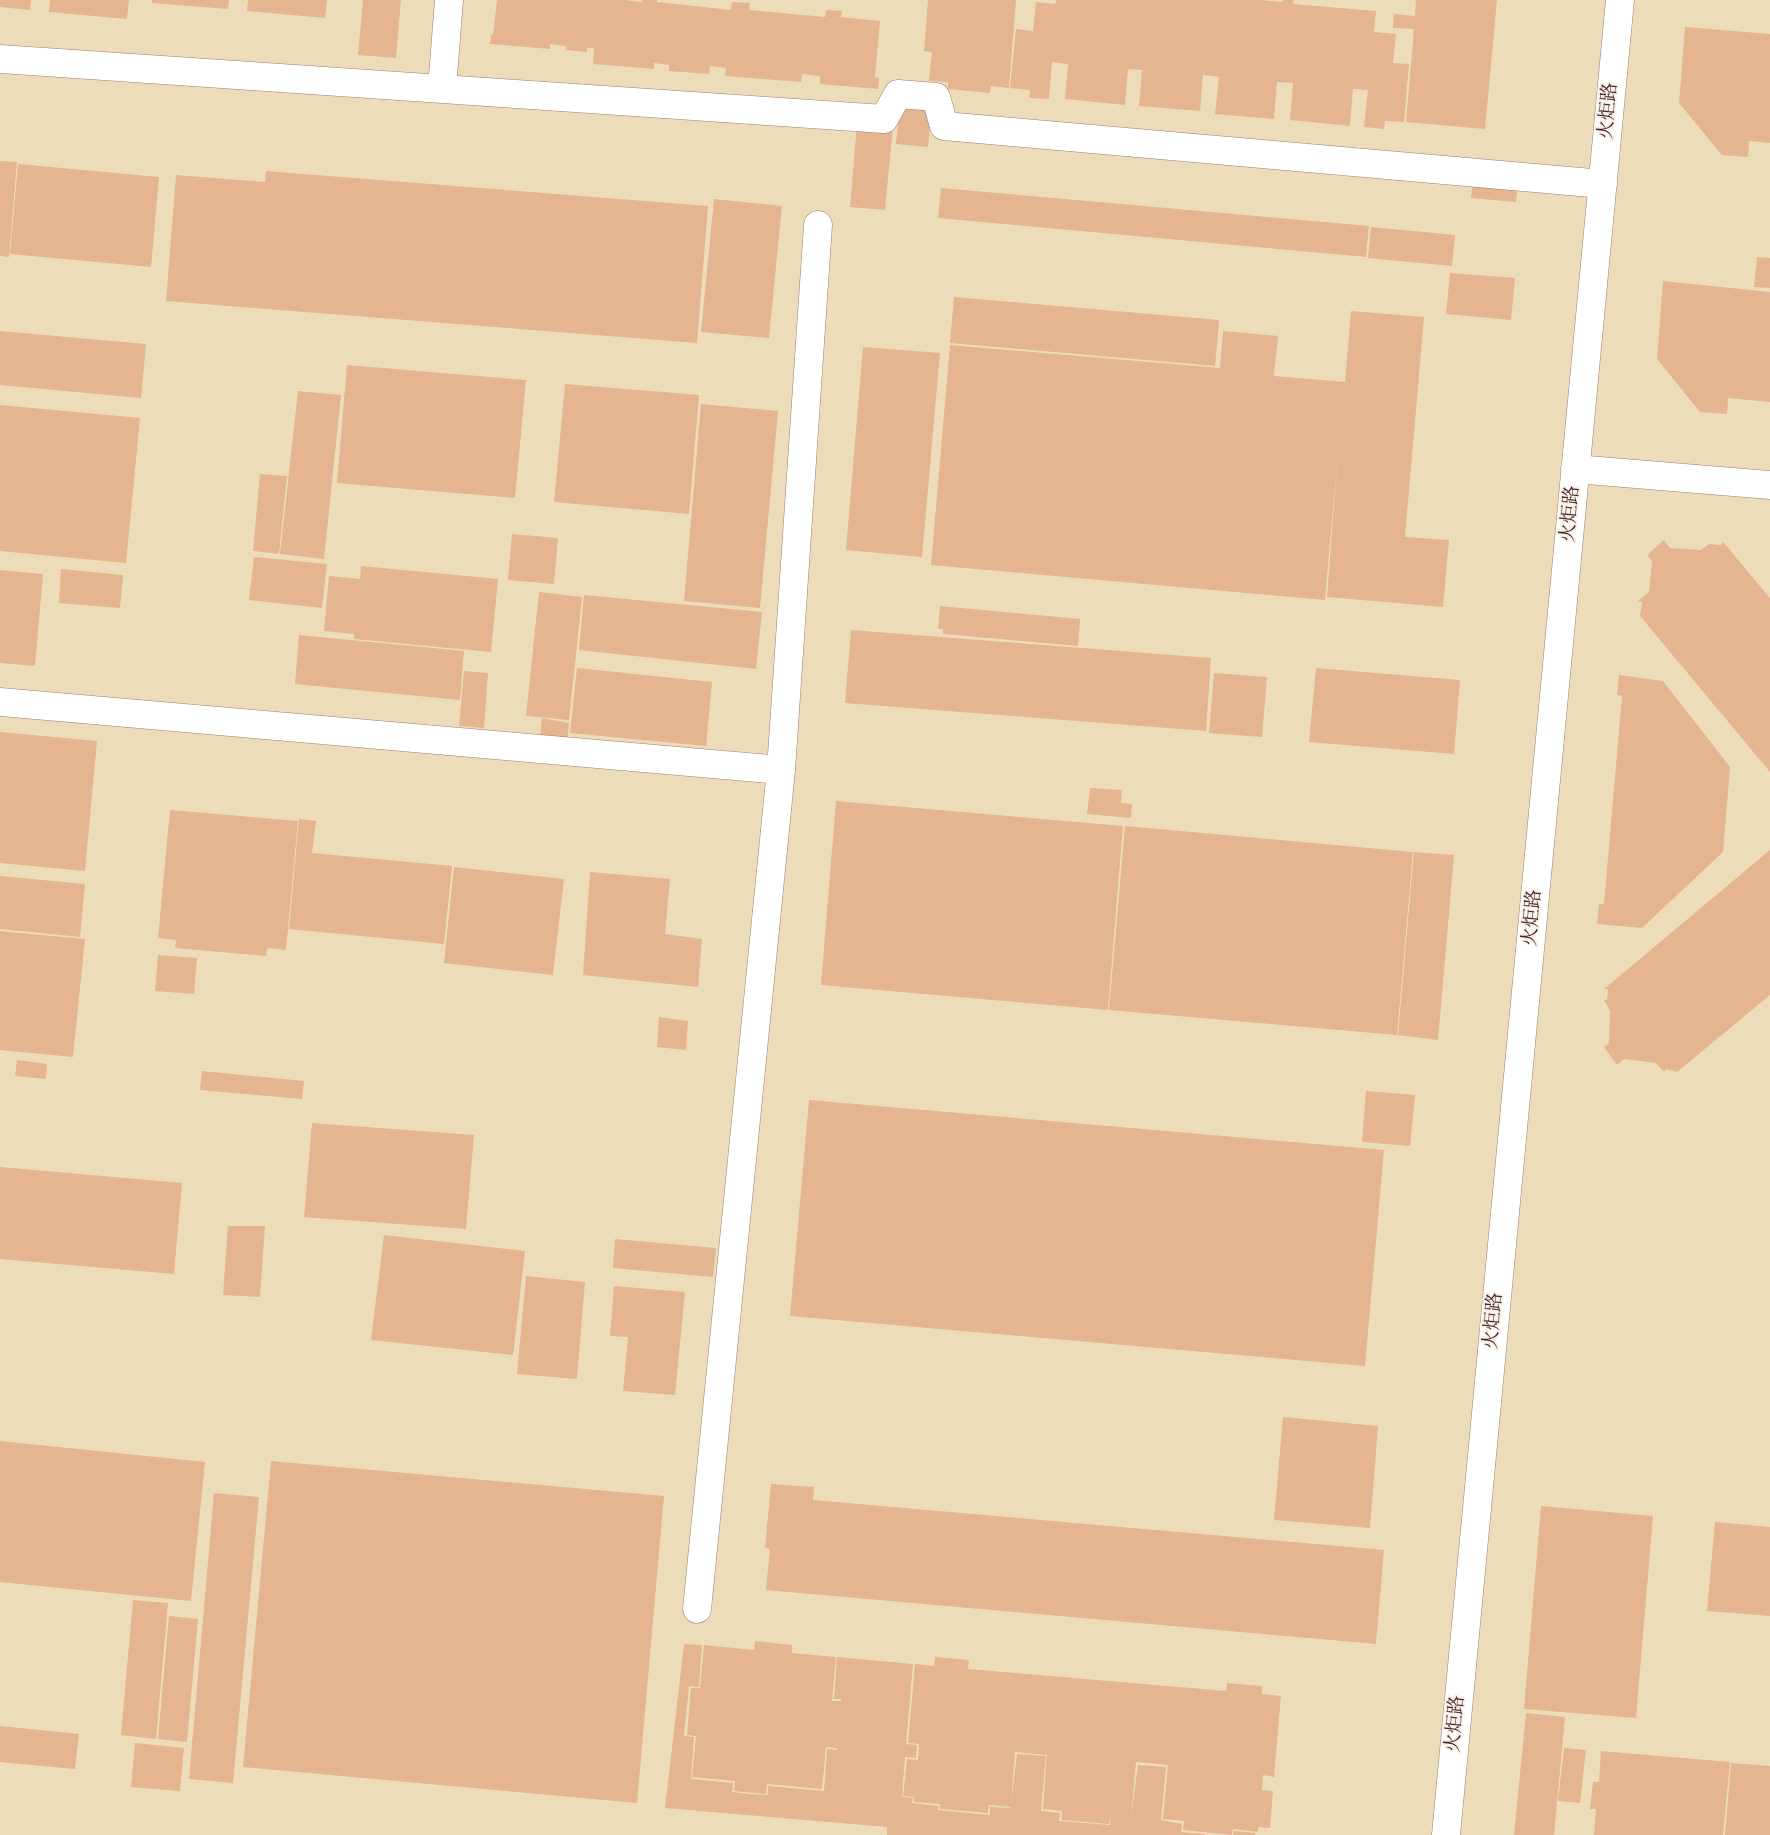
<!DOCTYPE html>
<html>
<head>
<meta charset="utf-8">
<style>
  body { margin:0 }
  canvas { display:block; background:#eddcb9 }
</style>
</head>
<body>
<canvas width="1770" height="1835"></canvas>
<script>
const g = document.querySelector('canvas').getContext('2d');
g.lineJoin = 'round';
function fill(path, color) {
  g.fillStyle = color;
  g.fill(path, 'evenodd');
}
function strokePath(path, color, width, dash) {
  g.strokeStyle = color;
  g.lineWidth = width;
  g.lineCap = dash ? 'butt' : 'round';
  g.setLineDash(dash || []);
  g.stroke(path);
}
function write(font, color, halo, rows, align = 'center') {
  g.font = font + ' Cardo,"Noto Serif SC",serif';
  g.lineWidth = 4;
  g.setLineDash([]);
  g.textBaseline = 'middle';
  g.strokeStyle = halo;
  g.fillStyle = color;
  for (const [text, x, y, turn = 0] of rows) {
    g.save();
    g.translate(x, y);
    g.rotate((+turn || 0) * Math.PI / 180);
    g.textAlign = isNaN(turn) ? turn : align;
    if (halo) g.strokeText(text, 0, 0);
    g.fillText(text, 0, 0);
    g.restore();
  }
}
fill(new Path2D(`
  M0 0H31L30 10 0 7Z
  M50 0H129L127 19 49 12Z
  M152 0H229L228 9 152 3Z
  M248 0H327L325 18 247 11Z
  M363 0H401L396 58 358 55Z
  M497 0H624L642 2V0H657V2L731 10 732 2 750 3 749 10 825 17 826 10 842 11 841 17 880 21 875 77 879 78 878 89 820 84V76L802 74 801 82 725 76 726 68 710 66 709 74 669 71V65L654 63V69L593 64 594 48H587V52L566 50V46L550 44V49L490 44 491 34 493 35Z
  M928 0H1016L1009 88 991 86 990 93 948 89V82L929 81 932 52 924 51Z
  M1056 0H1261L1283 2V0H1294L1293 4 1376 11 1374 32 1396 34 1393 63 1409 64 1404 122 1385 121 1384 129 1364 127 1368 90 1353 89 1350 126 1290 120 1293 83 1277 82 1274 119 1215 114 1219 77 1203 75 1200 111 1139 106 1142 70 1128 69 1125 105 1065 99 1068 64 1052 62 1049 99 1029 98 1030 90 1010 88 1016 29 1033 31 1036 2 1055 4Z
  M1416 0H1497L1485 129 1406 122 1414 29 1393 28 1394 14 1415 16Z
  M1685 27 1770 34V143L1749 141 1748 157 1722 155 1679 103Z
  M900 102 932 105 928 147 896 144Z
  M857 123 893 126 885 210 850 207Z
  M0 161 17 162 9 257 0 256Z
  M18 164 159 177 151 267 10 254Z
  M266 171 708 206 697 343 166 301 176 175 265 182Z
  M1473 177 1518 181 1516 202 1471 198Z
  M941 188 1369 226 1366 257 938 218Z
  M714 199 782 206 769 338 701 332Z
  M1371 227 1455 235 1452 266 1368 258Z
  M1757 257 1770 258V288L1754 287Z
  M1450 273 1515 278 1511 320 1446 314Z
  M1663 281 1770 292V402L1728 398 1727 414 1700 412 1657 359Z
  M954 297 1219 320 1215 366 950 343Z
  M1351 311 1424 317 1405 537 1449 540 1443 607 1327 597 1338 452 1325 600 931 565 950 345 1220 368 1223 331 1278 336 1274 376 1345 382Z
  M0 331 146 344 141 398 0 385Z
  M863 347 940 353 922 557 846 550Z
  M347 365 526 380 515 498 337 483Z
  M565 384 699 395 689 514 554 502Z
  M298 391 341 395 324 559 280 554Z
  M701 404 778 411 760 608 684 601Z
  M0 405 140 418 126 563 0 551Z
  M260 474 287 476 279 554 253 551Z
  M512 534 558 538 554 584 508 580Z
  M1664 540 1670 548 1701 550 1709 544 1721 545 1723 542 1770 598V772L1640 616 1642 602 1638 601 1649 592 1652 561 1647 555Z
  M254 557 327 564 322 608 249 600Z
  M361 566 498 579 491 652 354 639V634L324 631 329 576 360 579Z
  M61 569 123 575 120 608 59 603Z
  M0 570 43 574 35 666 0 663Z
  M539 592 582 597 569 720 526 716Z
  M584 595 762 612 756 669 579 650Z
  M940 606 1080 619 1078 646 943 634V629H938Z
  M851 630 1211 658 1206 731 845 703Z
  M299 635 464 651 460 700 295 684Z
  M577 668 712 682 706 746 570 733Z
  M1316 668 1460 680 1454 754 1309 742Z
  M464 671 488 673 484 728 459 726Z
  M1214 673 1267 677 1262 737 1209 733Z
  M1619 675 1663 681 1730 767 1723 852 1642 928 1597 924 1599 904H1604L1622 696 1617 695Z
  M542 718 569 723 567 742 540 739Z
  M0 732 97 741 85 871 0 863Z
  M1090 788 1122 790 1121 803 1132 804 1131 818 1087 814Z
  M836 801 1123 826 1108 1010 821 985Z
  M170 810 298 821 286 950 267 948 266 956 175 948 176 940 158 938Z
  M299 819 316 821 312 853 452 866 444 944 289 929Z
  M1125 826 1413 852 1397 1035 1109 1010Z
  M1770 850V995L1677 1072 1666 1069 1664 1072 1656 1063 1624 1059 1617 1065 1604 1047 1609 1043 1610 1011 1604 1000H1607L1608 989H1604Z
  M1414 852 1454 855 1438 1040 1398 1035Z
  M454 867 564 879 553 975 444 963Z
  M590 872 670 879 665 934 702 939 698 987 583 975Z
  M0 876 85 884 80 937 0 929Z
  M0 931 85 939 73 1057 0 1050Z
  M158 955 197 958 194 994 155 991Z
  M659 1017 688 1021 686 1050 657 1047Z
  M17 1060 47 1064 46 1079 15 1076Z
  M202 1071 304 1081 302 1099 200 1090Z
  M1366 1091 1415 1095 1410 1146 1362 1142Z
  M809 1100 1384 1150 1365 1366 790 1316Z
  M312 1123 474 1135 466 1229 304 1217Z
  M0 1167 182 1183 174 1274 0 1259Z
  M228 1226H265L260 1297 223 1295Z
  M384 1235 525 1251 513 1355 371 1340Z
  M615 1239 716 1248 713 1277 613 1268Z
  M526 1276 585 1282 577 1379 517 1374Z
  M614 1286 685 1292 675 1395 623 1391 628 1337 610 1336Z
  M1283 1417 1378 1426 1370 1528 1274 1520Z
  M0 1441 205 1462 191 1601 0 1582Z
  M271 1461 664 1496 637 1803 243 1767Z
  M771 1484 814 1487 813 1500 1384 1550 1376 1644 766 1590 770 1549 765 1548Z
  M214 1493 259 1497 233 1783 189 1779Z
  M1541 1506 1653 1516 1636 1718 1524 1709Z
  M1715 1522 1770 1527V1616L1707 1611Z
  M133 1600 168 1603 156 1739 121 1735Z
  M169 1616 198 1619 187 1742 158 1739Z
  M755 1641 792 1645V1653L836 1657 832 1701H841V1699H834L837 1657 913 1664 906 1744 917 1745 916 1758 905 1757 902 1797 913 1798 912 1803 939 1806 938 1810 990 1815V1807L1011 1808V1807L989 1805 988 1813 940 1809V1804L914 1802V1797L903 1796 907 1759 918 1760 919 1744 908 1743 915 1664 934 1666 935 1657 969 1660 968 1669 1226 1691 1227 1683 1262 1686V1694L1281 1696 1274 1777 1263 1775 1262 1790 1273 1791 1270 1828 1258 1827V1832L1233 1829 1232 1835 1183 1830 1184 1821 1163 1819 1168 1765 1136 1762 1131 1817 1138 1765 1166 1767 1161 1820 1182 1824 1181 1832 1205 1834V1835H887V1827L665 1808 684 1644 702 1645 699 1687 689 1686 684 1736 694 1737 691 1779 733 1783 732 1792 750 1794 768 1795V1786L824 1791 827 1749 837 1750V1748L826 1747 822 1789 767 1784 766 1794 734 1791 735 1781 692 1777 696 1736 687 1735 691 1688H700L704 1645 754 1650ZM1015 1752 1047 1755 1043 1809 1062 1811V1820L1109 1824 1111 1815 1110 1825 1059 1821 1060 1813 1041 1811 1046 1756 1017 1754 1011 1803Z
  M1526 1713 1565 1717 1554 1835H1514Z
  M0 1726 79 1734 75 1769 0 1762Z
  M135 1743 184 1748 180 1791 131 1787Z
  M1564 1748 1586 1750 1580 1803 1558 1801Z
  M1601 1751 1730 1762 1723 1835H1594L1596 1809H1590L1593 1782H1599Z
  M1731 1763 1770 1766V1835H1725Z
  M1234 1831 1256 1833 1254 1835H1233Z`), '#e5b58f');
const minor = new Path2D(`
  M0 59 884 119 898 94 936 97 944 126 1603 184
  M442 89 449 0
  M1575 469 1770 485
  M0 702 781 770
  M697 1609 781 770 818 225
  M1446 1835 1620 0`);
strokePath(minor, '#9c7e72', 29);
strokePath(minor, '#fff', 28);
write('19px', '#4a1f2b', '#f7f3e8', [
  ["火炬路",1609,111,-85],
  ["火炬路",1571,514,-85],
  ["火炬路",1533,918,-85],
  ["火炬路",1494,1321,-85],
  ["火炬路",1456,1724,-85]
]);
</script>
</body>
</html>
